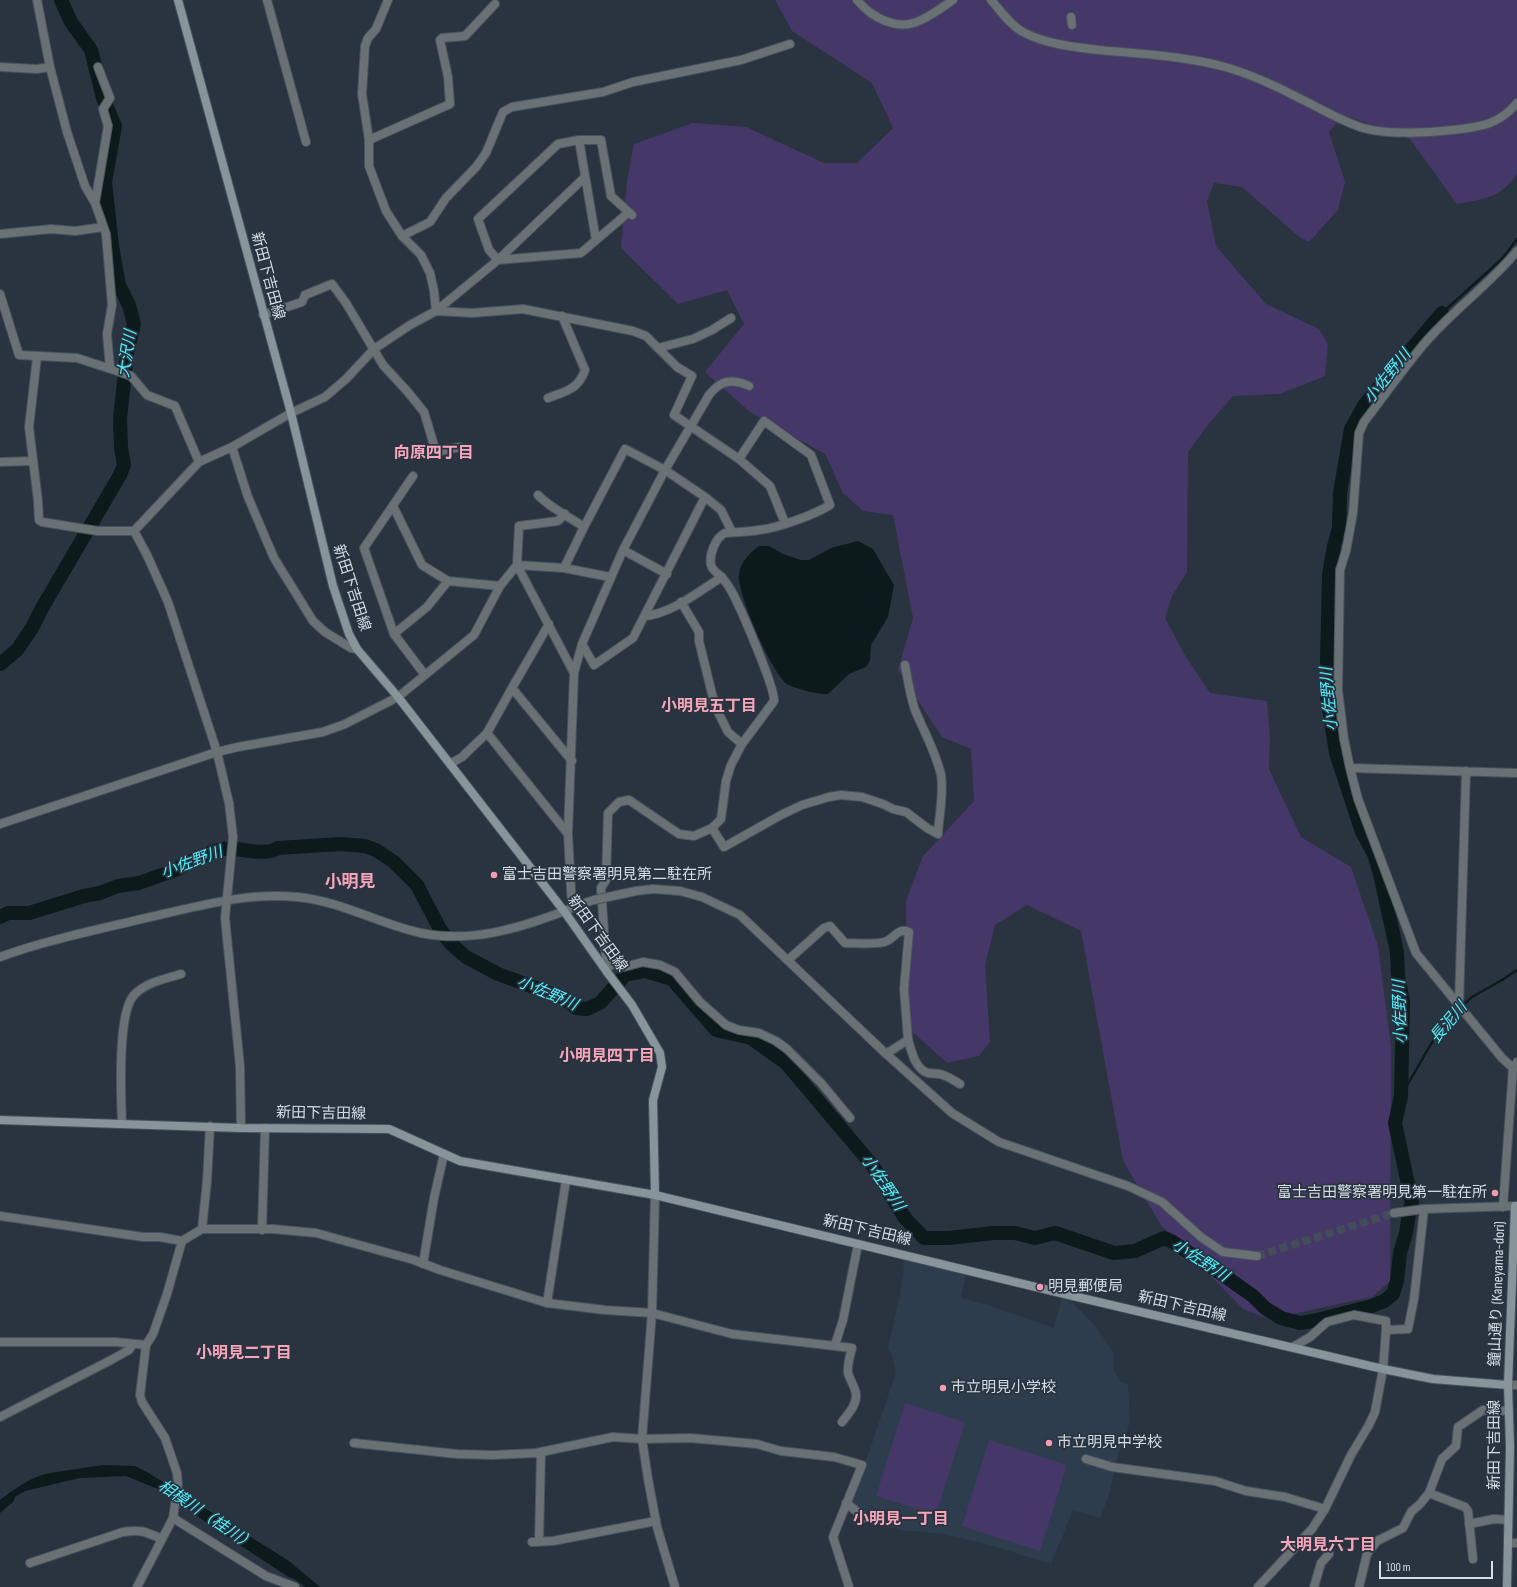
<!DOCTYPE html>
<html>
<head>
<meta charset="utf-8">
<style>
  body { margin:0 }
  #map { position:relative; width:1517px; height:1587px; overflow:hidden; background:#293440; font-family:"Sofia Sans Condensed",sans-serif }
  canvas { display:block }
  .scale { position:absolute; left:1379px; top:1561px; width:114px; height:18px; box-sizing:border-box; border:2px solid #d5dce4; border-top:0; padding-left:5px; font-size:12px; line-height:14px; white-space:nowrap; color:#d5dce4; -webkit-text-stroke:3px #293440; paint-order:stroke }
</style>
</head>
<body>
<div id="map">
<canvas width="1517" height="1587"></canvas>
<div class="scale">100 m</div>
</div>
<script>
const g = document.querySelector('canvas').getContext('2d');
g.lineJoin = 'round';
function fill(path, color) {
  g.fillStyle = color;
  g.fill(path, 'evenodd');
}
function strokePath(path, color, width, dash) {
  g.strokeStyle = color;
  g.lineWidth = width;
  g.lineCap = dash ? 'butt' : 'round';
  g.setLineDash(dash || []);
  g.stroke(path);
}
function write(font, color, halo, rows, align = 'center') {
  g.font = font + ' "Sofia Sans Condensed","Noto Sans JP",sans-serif';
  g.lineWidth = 3.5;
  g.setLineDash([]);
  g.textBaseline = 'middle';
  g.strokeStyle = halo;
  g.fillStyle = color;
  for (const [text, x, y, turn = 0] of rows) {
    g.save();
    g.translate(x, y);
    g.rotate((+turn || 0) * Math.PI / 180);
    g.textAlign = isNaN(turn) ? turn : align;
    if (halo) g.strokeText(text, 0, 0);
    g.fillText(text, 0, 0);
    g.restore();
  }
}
fill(new Path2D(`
  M905 1258 966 1274 961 1298 988 1305 1054 1328 1062 1297 1072 1302 1096 1327 1114 1353V1372L1120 1381 1128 1385 1130 1422 1115 1464 1110 1492 1100 1518 1073 1510 1051 1564 990 1545 944 1534 900 1530 888 1527 863 1511 852 1502 896 1373 892 1356 888 1348 900 1296Z`), '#2d3d4e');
fill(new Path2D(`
  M775 0H1517V173C1502 198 1483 199 1457 204L1410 139 1344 115 1329 132 1345 182 1338 210 1309 242 1298 236 1242 187 1214 183 1207 201 1216 246 1266 304 1319 329 1328 345 1325 376 1280 394 1233 396 1207 426 1188 452 1187 572 1172 596 1165 618 1186 657 1210 693 1267 701 1270 736 1269 769 1301 837 1351 867 1378 946 1391 1047 1390 1281 1372 1297 1269 1319 1243 1309 1161 1225 1123 1161 1081 931 1027 905 995 925 985 965 990 1042 979 1056 947 1063 907 1027 906 901 923 856 974 801 971 749 942 737 898 670 913 618 893 515 863 511 843 493 825 454 750 412 705 372 744 324 727 290 678 304 621 248 627 181 634 144 693 123 746 127 824 163H857L893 128 872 83 792 31Z
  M905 1403 965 1422 936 1515 876 1496Z
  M989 1440 1067 1465 1040 1551 962 1526Z`), '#453768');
fill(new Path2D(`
  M858 541 873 549 894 585 888 617 871 645 870 660 866 667 849 674 828 694C825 694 820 694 816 693 813 693 788 686 787 684 772 673 737 594 739 575 740 562 749 554 759 546H769L783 554 801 560H809L831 548Z
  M104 1465 135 1466 147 1472 289 1561 320 1587H305L296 1580 287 1576 208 1524 173 1497 165 1492 126 1476 80 1478 25 1491 15 1497 13 1502 0 1513V1500C13 1490 29 1478 46 1474 65 1470 85 1468 104 1465Z`), '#0c1a1c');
strokePath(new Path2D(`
  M1442 313 1503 258 1517 239
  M1401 1096 1431 1044 1452 1015 1472 997 1502 980 1517 970`), '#0c1a1c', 2.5);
strokePath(new Path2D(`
  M0 664 17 650 32 628 42 608 120 475 124 465 121 448 120 419 127 353 134 324 129 305 119 285 112 246 105 182 115 126 103 98 91 50 71 22 61 0
  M0 917 8 913H29L84 896 100 893 118 886 139 883 178 869 180 867C193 861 208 851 223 849 239 847 265 857 278 848L340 844 365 846 376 850 394 862 417 885 440 929 451 944 466 957 498 974 564 998 576 1008 587 1009 600 1003 625 975 645 971 672 979 716 1030 751 1038 786 1063 873 1166 905 1218 924 1238H949L994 1233H1015L1035 1238 1055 1233 1114 1253 1135 1251 1164 1238 1173 1242 1226 1277 1253 1296 1265 1308 1281 1318 1300 1323 1313 1321 1372 1306 1384 1301 1393 1294 1397 1281 1400 1253 1406 1233 1410 1208 1412 1203 1395 1123 1401 1096 1403 1001 1398 976 1397 952 1380 874 1374 854 1362 832 1336 753 1326 690 1329 671 1327 662 1329 575 1334 546 1339 528 1340 493 1351 429 1365 404 1442 313`), '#0c1a1c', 14);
strokePath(new Path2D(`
  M1257 1256 1394 1213`), '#434d59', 8, [8, 4]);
const minor = new Path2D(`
  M37 0 50 67 67 132 85 186 95 203
  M267 0 306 142
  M388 0 376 29 368 38 365 46 362 94 369 140V166L386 211 402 236 421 255 430 273 434 291 436 311
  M1071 17 1072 25
  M0 67 37 69 50 67
  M98 67 110 98 103 109 108 126 95 203 106 234 112 305 107 334 110 368
  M369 140 450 104 448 77 440 40 442 38 465 36 495 4
  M579 140 596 240
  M0 234 51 229 75 231 103 227
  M402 236 430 222 446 198 476 167 486 153 503 112 512 107 603 92 633 82 741 60 790 44
  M498 260 489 250 478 219 558 144 579 140H601L611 196 632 215
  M498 260 581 253 629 212
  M0 294 19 355 77 358 117 371 131 376 147 395 175 406 199 462
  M436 311 472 313 523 309 633 331 646 336 677 367 692 376 674 415 739 459 770 486 785 523
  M263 315 302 302 305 295 332 284 346 303 383 365 407 391 424 412 436 452 460 447
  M658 348 693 339 712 330 731 318
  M37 357 29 427 38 501 39 520 42 522 98 531H134L199 462 232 447 291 413 325 397 346 379 374 349 410 325 436 311 498 260 585 177
  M548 398C566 391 578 390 585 370L562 316
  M232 447 248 497 274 558 313 621 325 632 351 648 357 649
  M0 462 33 461
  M413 476 364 548 394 634 425 675
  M538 495C550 508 568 516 584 527
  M393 506 422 565 448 581 500 586
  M565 514 558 521 519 526 517 565 574 673
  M134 531 147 555 168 602 217 752 229 803 233 837 225 918 240 1066 241 1128
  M623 550 667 574
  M517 565 564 568 610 577
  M564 568 584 527 625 449 665 470 705 497 721 510 732 532
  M681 602 699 632V641L715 706 728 732 742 744
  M645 616C673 613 699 591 722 577
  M394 634 427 607 448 581
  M582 644 594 665 633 638 705 497
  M512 688 572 761
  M487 733 568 834
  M450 764 462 757 487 733 512 688 549 624
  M1350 768 1517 773
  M0 824 217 752 238 747 323 732 345 724 398 697 474 635 500 586 517 565
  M712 828 724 847 781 815 802 805 829 797 841 795 862 797 883 804 893 809 906 812 927 828 938 834C939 815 944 794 941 775 936 752 924 732 915 710 910 695 908 681 905 665
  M572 908 568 834 574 673 582 644 623 550 665 470 709 395C721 380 732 378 749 386
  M788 960 824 928 830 926 845 943C856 943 873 945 884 942 894 940 897 927 909 932L904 989 908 1039 906 1041 886 1054
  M607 967 616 964 624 967 643 962 660 965 675 972 700 1002 726 1025 739 1030 759 1033 776 1041 787 1049 821 1083 850 1118
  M607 972 601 888 606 880 608 813 619 802 629 800 679 834 694 836 712 828 721 819 726 781 731 765 742 744 774 701C775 687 740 607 732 592 729 587 727 583 723 579 720 574 713 572 711 565 709 555 715 538 725 533 736 532 748 532 759 530 778 528 814 515 830 505L811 455 764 421 739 459
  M1459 1005 1466 771
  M908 1039C911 1050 915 1069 928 1073 933 1074 938 1073 943 1075 949 1077 955 1081 960 1084
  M1513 1068 1502 1058 1416 953 1358 799 1350 768 1344 739 1338 690 1340 570 1346 551 1353 513 1359 433 1364 422C1384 396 1403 369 1424 344 1452 311 1489 285 1517 251
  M122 1124C121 1097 117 1013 134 995 146 982 165 979 181 974
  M1503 1207 1513 1068 1515 1067 1517 1062
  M0 1216 143 1237H160L182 1241
  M202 1229 207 1181 210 1126
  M262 1230 265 1128
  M423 1264 434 1198 444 1154
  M547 1303 566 1180
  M0 1342H116L146 1345
  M835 1345 843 1320 858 1244
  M1293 1347 1310 1337 1327 1322 1354 1315 1386 1321V1330L1408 1329 1414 1299 1424 1209
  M1508 1385H1517
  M0 1417 111 1360 129 1350 133 1344
  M354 1443 457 1454 493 1455 536 1453 613 1437 642 1439 690 1438 757 1444 781 1451 834 1457 862 1465 833 1537 849 1587
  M1086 1459 1112 1467 1215 1481 1246 1491 1285 1497 1325 1509
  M1429 1493 1465 1507 1468 1511 1473 1559
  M846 1503 865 1518
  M173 1518 266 1576 295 1587
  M1469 1524 1494 1519 1508 1520
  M532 1542 553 1541 656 1521
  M539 1542 541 1452
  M1508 1543H1517
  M30 1563 123 1532C141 1529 146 1532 162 1539
  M137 1587 173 1518 178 1484 177 1473 165 1438 142 1402 140 1395 146 1345 153 1334 167 1294 182 1241 202 1229H273L316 1233 414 1260 440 1270 547 1303 605 1310 652 1313 732 1334 852 1348C850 1356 847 1365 848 1373 850 1380 855 1387 856 1394 857 1405 848 1414 842 1422
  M1258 1587 1312 1529 1325 1509 1351 1455 1369 1425 1375 1412 1383 1369 1386 1330
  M1314 1587 1321 1563 1329 1554
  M1359 1587 1367 1554 1377 1541 1403 1528 1411 1512 1420 1504 1429 1493 1442 1459 1456 1446 1458 1427 1483 1410 1509 1411`);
const tertiary = new Path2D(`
  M857 0C872 18 898 32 921 20 932 15 943 7 953 0
  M991 0C1001 11 1010 25 1023 32 1045 44 1074 47 1099 50 1141 54 1184 56 1225 67 1250 74 1274 85 1297 97 1318 107 1337 119 1360 127 1384 135 1427 133 1453 130 1479 127 1499 125 1517 103
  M636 891 653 889 680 891 702 897 740 915 883 1051 952 1113 999 1142 1128 1186 1162 1202 1201 1237 1223 1252 1257 1256
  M0 957C47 940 96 930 146 918 196 907 245 892 297 897 341 901 379 924 421 933 470 943 517 929 562 912 573 908 583 903 594 900
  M655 1195 652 1313 642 1439 648 1479 657 1527 675 1587
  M1394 1213 1424 1209 1515 1206`);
const secondary = new Path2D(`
  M178 0 291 413 333 586 349 634 357 649 398 697 564 911 607 972 632 1005 660 1053 662 1067 653 1100 655 1195
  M0 1120 241 1128 389 1129 460 1161 655 1195 1073 1296 1383 1369 1433 1379 1508 1385
  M1507 1587 1510 1447 1508 1385 1515 1206H1517`);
strokePath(minor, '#48525e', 10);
strokePath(tertiary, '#48525e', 10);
strokePath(secondary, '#48525e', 10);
strokePath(minor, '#697175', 8);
strokePath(tertiary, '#697175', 8);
strokePath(secondary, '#87949a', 8);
const tertiaryBridge = new Path2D(`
  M594 900 636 891`);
strokePath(tertiaryBridge, '#48525e', 10, []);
strokePath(tertiaryBridge, '#697175', 8);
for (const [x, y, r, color] of [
  [494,875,4,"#f29ab0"],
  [1495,1193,4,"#f29ab0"],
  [1040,1287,4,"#f29ab0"],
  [943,1388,4,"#f29ab0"],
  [1049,1443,4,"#f29ab0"]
]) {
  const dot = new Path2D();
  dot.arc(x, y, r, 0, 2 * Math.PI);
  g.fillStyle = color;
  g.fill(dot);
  strokePath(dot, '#293440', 1.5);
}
write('15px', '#d5dce4', '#293440', [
  ["新田下吉田線",267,276,75],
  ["新田下吉田線",351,588,72],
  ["新田下吉田線",597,934,54],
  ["新田下吉田線",321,1114,1],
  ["新田下吉田線",867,1231,13],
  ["鐘山通り (Kaneyama-dori)",1498,1294,-88],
  ["新田下吉田線",1182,1307,13],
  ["新田下吉田線",1495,1445,-90]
]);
write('15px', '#d5dce4', '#293440', [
  ["富士吉田警察署明見第二駐在所",502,875],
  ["富士吉田警察署明見第一駐在所",1487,1193,"right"],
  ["明見郵便局",1048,1287],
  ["市立明見小学校",951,1388],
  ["市立明見中学校",1057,1443]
], 'left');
write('italic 16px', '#50effc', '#293440', [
  ["大沢川",128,354,-81],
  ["小佐野川",1388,377,-51],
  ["小佐野川",1330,699,-95],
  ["小佐野川",192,863,-20],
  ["小佐野川",547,994,23],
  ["小佐野川",1401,1012,-92],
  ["長泥川",1449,1023,-50],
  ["小佐野川",882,1183,56],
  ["小佐野川",1200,1261,33],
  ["相模川（桂川）",206,1516,34]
]);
write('bold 16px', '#f8a5ba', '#293440', [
  ["向原四丁目",434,454],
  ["小明見五丁目",709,707],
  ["小明見四丁目",607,1057],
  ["小明見二丁目",244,1354],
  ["小明見一丁目",901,1520],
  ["大明見六丁目",1328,1546]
]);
write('bold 17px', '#f8a5ba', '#293440', [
  ["小明見",350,883]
]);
</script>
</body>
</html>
